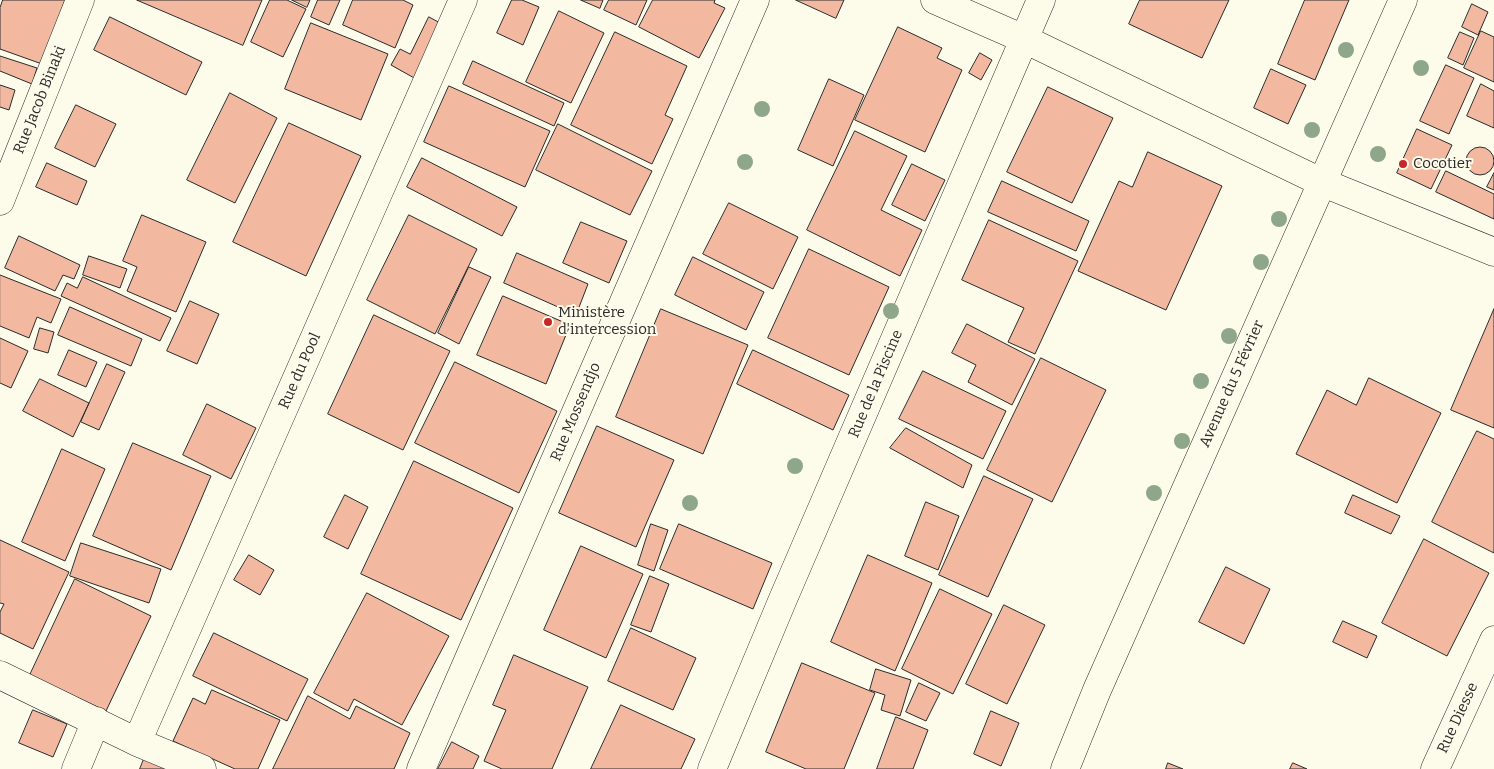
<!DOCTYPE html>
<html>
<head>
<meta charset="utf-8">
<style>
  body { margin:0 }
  canvas { display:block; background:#fdfbea }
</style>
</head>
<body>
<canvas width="1494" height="769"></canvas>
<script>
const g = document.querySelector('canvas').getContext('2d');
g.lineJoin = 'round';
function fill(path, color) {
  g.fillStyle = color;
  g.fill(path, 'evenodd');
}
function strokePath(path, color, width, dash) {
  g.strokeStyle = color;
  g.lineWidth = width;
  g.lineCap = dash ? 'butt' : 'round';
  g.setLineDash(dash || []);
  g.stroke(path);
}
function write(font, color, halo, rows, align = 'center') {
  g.font = font + ' Bitter,serif';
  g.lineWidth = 4;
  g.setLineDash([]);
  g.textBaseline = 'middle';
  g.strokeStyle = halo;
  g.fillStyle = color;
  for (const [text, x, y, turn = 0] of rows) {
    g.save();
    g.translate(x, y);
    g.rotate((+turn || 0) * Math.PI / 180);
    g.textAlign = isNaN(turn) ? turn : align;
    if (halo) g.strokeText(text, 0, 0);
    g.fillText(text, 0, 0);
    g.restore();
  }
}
const building = new Path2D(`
  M3 0H65L42 64 0 49V8Z
  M137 0H262L243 45Z
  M270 0H287L306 9 283 57 251 42Z
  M292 0H310L307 7Z
  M318 0H340L329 25 311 17Z
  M353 0H403L413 5 395 48 343 25Z
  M512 0H522L539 7 523 45 497 33Z
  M581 0H603L600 8Z
  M609 0H647L636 25 604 10Z
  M653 0H715L714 3 725 8 699 58 639 27Z
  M796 0H844L836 18Z
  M1140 0H1229L1202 58 1129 24Z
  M1305 0H1349L1315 80 1278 64Z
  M1472 4 1488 12 1478 35 1462 27Z
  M559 11 604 33 571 103 526 82Z
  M110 17 202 62 186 95 94 50Z
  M429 17 444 25 416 79 391 65 400 49 410 54Z
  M311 23 388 54 361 120 285 89Z
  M898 27 942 48 937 58 962 70 925 152 855 120Z
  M1481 31 1494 37V82L1464 68Z
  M615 32 687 66 665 115 673 119 652 164 571 125Z
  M1460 32 1474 38 1463 65 1448 58Z
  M980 53 992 60 981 80 969 73Z
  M0 56 37 68 32 84 0 71Z
  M473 61 564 103 554 126 463 84Z
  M1446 65 1474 78 1449 134 1420 121Z
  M1271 69 1306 85 1288 124 1254 108Z
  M829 79 864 95 833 166 798 150Z
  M1481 84 1494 91V128L1467 116Z
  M0 85 15 90 9 110 0 107Z
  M449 86 550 131 525 187 424 142Z
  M1048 87 1113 118 1072 203 1007 172Z
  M230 93 277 118 235 203 187 180Z
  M76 105 116 124 95 167 55 148Z
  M289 123 361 156 306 276 233 242Z
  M558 124 652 171 630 215 536 170Z
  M1417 129 1452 145 1431 189 1397 173Z
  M855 131 907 156 881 210 922 230 900 276 807 230Z
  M1466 161a14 14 0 1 1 28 0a14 14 0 1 1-28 0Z
  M1148 152 1222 186 1166 310 1078 271 1119 181 1132 187Z
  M422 158 517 207 502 236 407 187Z
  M47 163 87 181 77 205 36 187Z
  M912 164 945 180 925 221 892 205Z
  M1446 171 1494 194V219L1436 192Z
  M1494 173V190L1487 187Z
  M1002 181 1089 221 1076 251 988 212Z
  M729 203 798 237 773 289 703 254Z
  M142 215 206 242 176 312 127 291 137 267 123 261Z
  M409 215 477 249 435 334 367 300Z
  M989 220 1078 261 1035 354 1008 342 1024 308 962 280Z
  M581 222 627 241 609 283 563 263Z
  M19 236 80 265 74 279 63 275 55 291 5 268Z
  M809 249 889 287 849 375 768 338Z
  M517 253 588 284 576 315 504 283Z
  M89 256 127 269 120 288 83 275Z
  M693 257 764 292 746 330 675 295Z
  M469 267 491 277 459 344 438 333Z
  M0 275 61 299 51 323 37 317 29 338 0 326Z
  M83 277 171 318 160 341 61 296 67 283 77 288Z
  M503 296 570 325 546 384 477 355Z
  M190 301 219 314 197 364 167 351Z
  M70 307 142 339 131 366 58 335Z
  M661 309 748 345 703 454 616 417Z
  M1494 309V428L1451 410Z
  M374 315 450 351 403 450 328 414Z
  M967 324 1035 359 1012 405 968 382 976 365 952 353Z
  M40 328 54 332 48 353 34 349Z
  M0 338 28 351 11 388 0 383Z
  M69 350 97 362 86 387 58 375Z
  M753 350 849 395 833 430 737 384Z
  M1041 358 1106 390 1052 502 987 470Z
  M455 362 557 411 519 493 415 443Z
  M107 364 125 372 99 430 81 422Z
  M923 371 1006 411 983 459 899 419Z
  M1369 378 1441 413 1397 503 1296 454 1327 390 1356 405Z
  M40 379 89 403 73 437 23 411Z
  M207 404 256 428 231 479 183 455Z
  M597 426 674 460 636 547 559 513Z
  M906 428 972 465 963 488 890 448Z
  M1477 431 1494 439V553L1432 522Z
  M133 443 211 476 171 570 93 536Z
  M62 449 105 469 65 561 22 542Z
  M414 461 513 508 461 620 361 574Z
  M984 476 1033 499 988 597 939 575Z
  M345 495 368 507 348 549 324 537Z
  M1353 495 1400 516 1391 534 1345 513Z
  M926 502 959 516 938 570 905 556Z
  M651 524 668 530 654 571 638 565Z
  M679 524 772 563 753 609 660 569Z
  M1424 539 1489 573 1447 656 1382 623Z
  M0 540 69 572 33 649 0 633V612L4 604 0 603Z
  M81 543 161 569 149 603 70 576Z
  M581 546 643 574 606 658 544 630Z
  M249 555 274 570 260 595 234 580Z
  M868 555 932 583 895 671 831 642Z
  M1226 567 1270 589 1244 644 1199 622Z
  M650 576 669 584 651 632 631 625Z
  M75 579 151 616 106 711 30 675Z
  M940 589 992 614 953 694 902 669Z
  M367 593 449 636 402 725 354 699 348 711 314 693Z
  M1004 605 1045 625 1007 704 966 684Z
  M1343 621 1377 636 1367 658 1333 642Z
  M631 628 696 658 673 710 608 681Z
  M214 633 308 679 287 721 193 676Z
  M514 655 588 687 552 769H502L484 761 506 710 493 705Z
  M802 663 875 693 844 769H806L766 752Z
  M876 669 911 680 900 716 881 710 885 695 870 690Z
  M919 683 940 693 926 721 906 712Z
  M212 690 280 720 258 769H235L173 741 193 698 205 704Z
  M308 696 350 719 356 706 410 733 394 769H273Z
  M621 705 695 739 681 769H591Z
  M33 710 67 724 53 757 19 743Z
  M991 711 1019 723 1001 766 974 754Z
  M896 717 928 730 913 769H877Z
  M452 742 479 756 473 769H438Z
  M146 754 182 769H140Z
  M1168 763 1183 769H1166Z
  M1293 763 1307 769H1290Z`);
fill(building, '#f2b8a0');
strokePath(building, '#2b2b2b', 1);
const street = new Path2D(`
  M935 0 1024 39 1321 182 1494 252
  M0 201 80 0
  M0 675 137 742 202 769
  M137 742 463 0
  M76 769 96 721
  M421 769 755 0
  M712 769 783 599 1041 0
  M1435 769 1494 640`);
const secondary = new Path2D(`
  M1065 769 1097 690 1403 0`);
strokePath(street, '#2b2b2b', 29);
strokePath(secondary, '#2b2b2b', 29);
strokePath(street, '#fdfbea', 28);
strokePath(secondary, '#fdfbea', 28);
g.fillStyle = '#8ea78a';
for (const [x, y] of [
  [1346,50],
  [1421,68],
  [762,109],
  [1312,130],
  [1378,154],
  [745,162],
  [1279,219],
  [1261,262],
  [891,311],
  [1229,336],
  [1201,381],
  [1182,441],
  [795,466],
  [1154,493],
  [690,503]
]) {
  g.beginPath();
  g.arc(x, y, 8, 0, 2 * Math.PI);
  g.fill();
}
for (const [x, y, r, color] of [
  [1403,164,5,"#c62828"],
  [548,322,5,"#c62828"]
]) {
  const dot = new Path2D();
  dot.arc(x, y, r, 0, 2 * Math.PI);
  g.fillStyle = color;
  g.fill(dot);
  strokePath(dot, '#fdfbea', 2);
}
write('15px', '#2b2b2b', '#fdfbea', [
  ["Rue Jacob Binaki",40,100,-68],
  ["Rue du Pool",300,371,-66],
  ["Rue de la Piscine",876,384,-67],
  ["Avenue du 5 Février",1232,384,-66],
  ["Rue Mossendjo",576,412,-67],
  ["Rue Diesse",1458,718,-65]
]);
write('15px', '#2b2b2b', '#fdfbea', [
  ["Cocotier",1413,164],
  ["Ministère",558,313],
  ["d'intercession",558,330]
], 'left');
</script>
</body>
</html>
